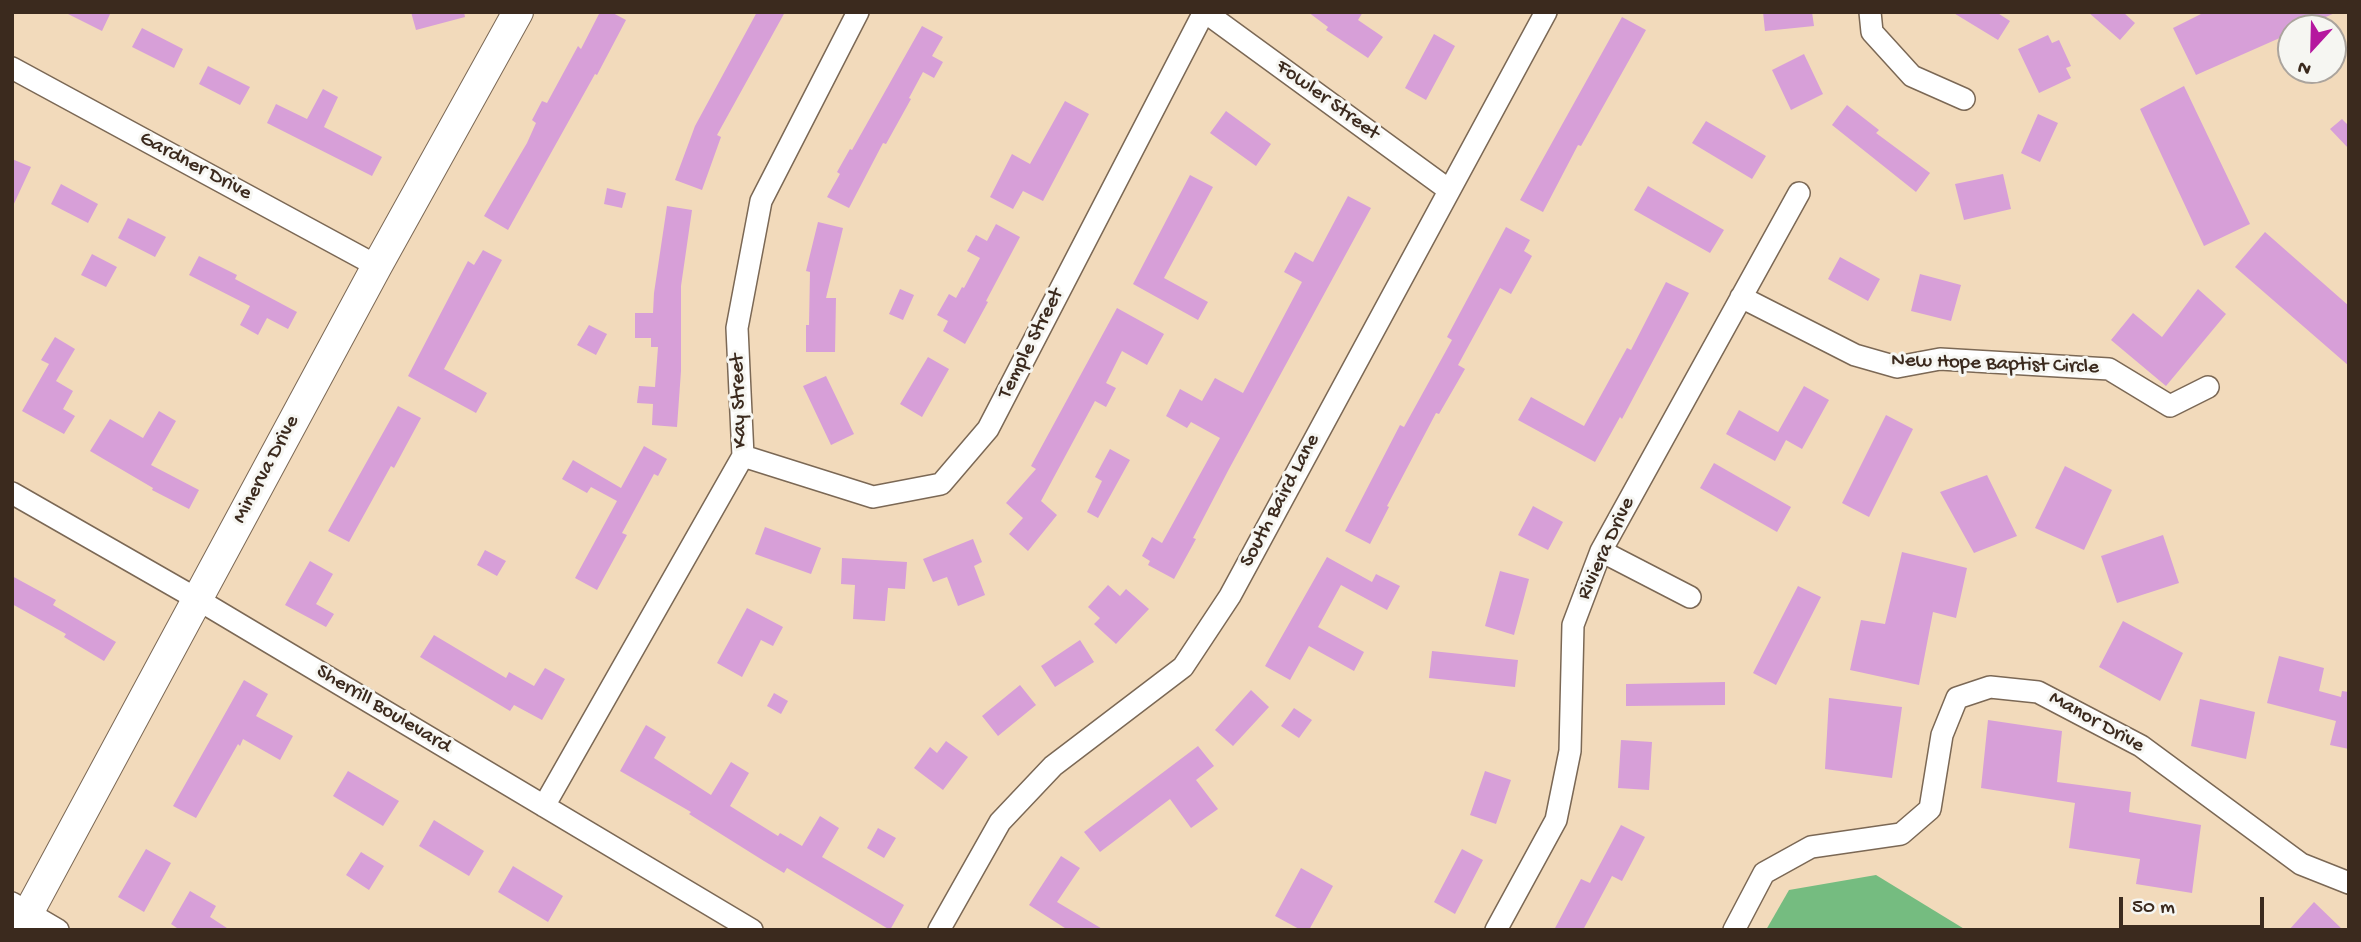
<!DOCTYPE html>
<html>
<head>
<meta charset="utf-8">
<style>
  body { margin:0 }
  #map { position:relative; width:2361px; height:942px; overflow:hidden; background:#f2dabb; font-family:"Gochi Hand",sans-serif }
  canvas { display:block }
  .frame { position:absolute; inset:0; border:14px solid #3b2a1e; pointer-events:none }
  .north { position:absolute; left:2277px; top:14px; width:70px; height:70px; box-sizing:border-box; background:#f6f6f2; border:2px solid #aba49d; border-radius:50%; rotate:202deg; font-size:19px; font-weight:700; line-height:28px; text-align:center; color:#3b2a1e }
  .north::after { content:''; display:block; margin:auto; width:24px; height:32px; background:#b5179e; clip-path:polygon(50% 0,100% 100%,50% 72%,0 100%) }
  .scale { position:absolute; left:2119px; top:897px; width:145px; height:32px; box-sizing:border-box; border:4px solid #3b2a1e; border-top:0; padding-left:9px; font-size:21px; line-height:24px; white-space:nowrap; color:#3b2a1e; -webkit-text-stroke:5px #f6f6f2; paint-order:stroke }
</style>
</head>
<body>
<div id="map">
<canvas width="2361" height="942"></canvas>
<div class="frame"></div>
<div class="north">N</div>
<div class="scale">50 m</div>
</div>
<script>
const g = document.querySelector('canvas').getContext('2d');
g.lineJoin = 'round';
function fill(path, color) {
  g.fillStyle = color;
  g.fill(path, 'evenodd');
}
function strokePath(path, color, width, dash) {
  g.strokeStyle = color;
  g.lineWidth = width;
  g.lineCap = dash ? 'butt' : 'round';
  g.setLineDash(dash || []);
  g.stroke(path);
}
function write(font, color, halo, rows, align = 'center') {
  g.font = font + ' "Gochi Hand",sans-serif';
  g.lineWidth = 6;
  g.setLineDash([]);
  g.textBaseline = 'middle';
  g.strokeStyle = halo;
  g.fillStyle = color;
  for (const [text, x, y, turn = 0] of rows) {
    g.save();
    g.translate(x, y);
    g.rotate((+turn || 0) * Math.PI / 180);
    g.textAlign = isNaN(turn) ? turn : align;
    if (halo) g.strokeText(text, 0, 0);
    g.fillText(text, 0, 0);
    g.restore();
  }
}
fill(new Path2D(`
  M1876 875 1966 930H1766L1789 890Z`), '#75bc80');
fill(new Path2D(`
  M64 12H111L102 31Z
  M411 12H464L465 17 416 30Z
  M600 12H611L626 20 597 75 595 74 508 230 484 216 527 143 536 123 532 120 542 101 547 103 578 46 581 49Z
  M757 12H785L717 135 721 137 702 190 675 180 695 126Z
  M1308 12H1363L1358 20 1383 37 1368 58 1326 30 1328 27Z
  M1763 12H1812L1814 26 1765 31Z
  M1952 12H1996L2010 21 1998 40Z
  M2088 12H2123L2135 23 2120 40Z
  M2205 12H2337L2301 28H2291V33L2196 75 2173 28Z
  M1622 17 1646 30 1581 146 1578 145 1543 212 1520 200Z
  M922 26 943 37 932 56 943 62 934 78 923 72 909 98 911 99 886 144 883 143 849 208 827 197 840 174 837 172 850 149 852 150Z
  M142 28 183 49 174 68 132 47Z
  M1434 34 1455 46 1426 100 1405 88Z
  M2048 35 2052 43 2059 40 2071 66 2066 68 2071 78 2039 93 2018 49Z
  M1804 54 1823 94 1791 110 1772 70Z
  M208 66 250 87 240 105 199 84Z
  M2184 86 2250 224 2204 246 2140 109Z
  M323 89 338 97 324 127 382 157 372 176 267 123 276 104 307 119Z
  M1065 101 1089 114 1043 201 1023 191 1013 209 990 197 1012 154 1030 164Z
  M1847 105 1879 130 1876 133 1930 173 1916 192 1832 125Z
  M1226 111 1271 144 1256 166 1210 133Z
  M2038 114 2058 123 2040 162 2021 153Z
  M2342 119 2349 126V149L2330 129Z
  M1706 121 1766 156 1752 179 1692 143Z
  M12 159 31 167 12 208Z
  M2003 174 2011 209 1964 220 1955 184Z
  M1190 175 1213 187 1164 278 1208 302 1198 320 1133 284Z
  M61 184 98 204 88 223 51 204Z
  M1648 186 1724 230 1710 253 1634 210Z
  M607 188 626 193 622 208 604 204Z
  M1348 196 1371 208 1229 469 1193 538 1196 539 1174 579 1148 565 1150 561 1142 556 1152 537 1162 543 1220 438 1191 422 1187 428 1166 416 1180 389 1202 401 1215 378 1243 393 1302 282 1284 272 1295 252 1313 262Z
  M667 206 692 210 681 286V371L677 427 652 425 653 404 637 403 639 386 655 387 658 347H651V338H635V313H653L654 293Z
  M128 218 166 237 155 257 118 238Z
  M818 222 843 228 826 298H836L835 352H806V325H809L810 272 806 271Z
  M996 224 1020 237 986 301 988 302 965 344 943 331 948 321 937 315 949 294 956 298 962 287 964 288 980 258 967 251 976 235 987 241Z
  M1506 227 1530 240 1524 251 1532 256 1511 294 1500 288 1458 365 1465 369 1439 414 1436 413 1387 506 1389 507 1370 544 1345 531 1400 425 1404 427 1452 340 1447 337Z
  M2265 232 2349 306V366L2235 267Z
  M483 250 502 260 444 369 487 393 476 413 408 376 468 261 474 265Z
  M92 254 117 267 106 287 81 275Z
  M199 256 237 275 235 279 297 312 288 329 267 318 258 335 240 325 250 306 189 275Z
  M1840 257 1880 279 1868 301 1828 279Z
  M1920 274 1961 285 1951 321 1911 311Z
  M1666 282 1689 293 1622 419 1620 417 1595 462 1518 420 1531 397 1584 426 1627 348 1631 350Z
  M900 289 914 295 903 320 889 314Z
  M2198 289 2226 314 2166 386 2111 340 2133 313 2162 337Z
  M1117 308 1164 334 1147 365 1122 351 1106 383 1116 388 1106 407 1095 401 1041 501 1057 515 1028 551 1009 534 1023 518 1006 503 1036 469 1031 466Z
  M589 325 607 334 596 355 577 345Z
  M55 337 75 349 56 381 73 391 63 409 75 416 64 434 22 411 49 364 41 360Z
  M928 357 949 369 922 417 900 404Z
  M826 376 854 434 831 445 803 386Z
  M1804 386 1829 400 1802 449 1786 440 1775 461 1726 434 1739 410 1778 432Z
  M398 406 421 418 394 468 391 466 349 542 328 531Z
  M159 411 176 421 151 465 199 490 189 509 152 490 153 488 90 451 110 419 143 438Z
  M1886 415 1913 429 1869 517 1842 503Z
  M644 446 667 459 658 476 654 474 622 533 627 535 597 590 575 578 617 501 591 487 587 493 562 479 573 460 621 488Z
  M1110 449 1130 460 1098 518 1087 512 1102 481 1095 477Z
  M1714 463 1791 507 1777 532 1700 488Z
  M2065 466 2112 490 2084 550 2035 528Z
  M1987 475 2017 536 1974 553 1940 492Z
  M1533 506 1563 522 1548 550 1518 535Z
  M765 527 821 548 811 574 755 554Z
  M2163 535 2179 583 2117 603 2101 556Z
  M973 539 982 562 974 566 985 595 958 606 947 577 933 582 923 559Z
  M485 550 506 561 497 576 477 565Z
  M1902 552 1967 568 1956 618 1933 612 1919 685 1850 670 1861 620 1885 624Z
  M1327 557 1372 582 1376 574 1400 586 1387 610 1341 585 1318 627 1364 652 1354 671 1309 646 1290 680 1265 666Z
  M842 558 907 562 905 589 888 588 885 621 853 619 855 585 841 584Z
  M310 561 333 574 316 604 334 614 326 627 285 605Z
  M1500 571 1529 579 1514 635 1485 626Z
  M12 576 56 600 53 605 116 642 104 661 64 637 66 634 12 604Z
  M1108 585 1120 596 1126 589 1149 609 1116 644 1094 624 1100 618 1088 607Z
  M1798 586 1821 597 1776 685 1753 673Z
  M747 608 783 627 773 646 761 640 742 677 717 663Z
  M2123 621 2183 653 2160 701 2099 667Z
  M434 635 506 678 509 672 534 686 545 668 565 679 542 720 514 705 510 711 420 657Z
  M1080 640 1094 662 1055 687 1041 666Z
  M1432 651 1518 660 1515 687 1429 678Z
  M2279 656 2324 668 2319 691 2341 697 2342 691 2349 692V749L2330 745 2336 721 2267 703Z
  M244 680 268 694 256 716 293 736 280 760 243 739 240 746 238 744 196 818 173 806Z
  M1725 682V705L1626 706V684Z
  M1020 685 1036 705 998 736 982 716Z
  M1251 690 1269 707 1233 746 1215 730Z
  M774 693 788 701 781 714 767 706Z
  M1829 698 1902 707 1892 778 1825 769Z
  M2200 699 2255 712 2246 759 2191 746Z
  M1294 708 1312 720 1299 738 1281 726Z
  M1988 720 2062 731 2057 782 2131 792 2129 812 2201 825 2192 893 2136 884 2140 859 2069 848 2075 803 1981 788Z
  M646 725 666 737 654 758 711 795 731 762 749 773 730 806 778 836 780 833 802 846 820 816 839 828 822 857 904 905 890 930 787 868 784 873 764 861 689 814 691 812 620 771Z
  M1621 740 1652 742 1649 790 1618 788Z
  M946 741 968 757 943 790 914 768 930 747 937 753Z
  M1198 746 1214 766 1196 780 1218 809 1191 828 1170 799 1100 852 1084 832Z
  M348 771 399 801 383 826 333 796Z
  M1485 771 1511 780 1496 824 1470 815Z
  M434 820 484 851 469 876 419 846Z
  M1621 825 1645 837 1622 881 1612 876 1583 930H1554L1581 879 1590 883Z
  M878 828 896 838 884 858 867 848Z
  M146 849 171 863 144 912 118 897Z
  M1462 849 1483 860 1455 914 1434 902Z
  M361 852 384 866 369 890 346 875Z
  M1061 856 1080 868 1057 902 1104 930H1068L1029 905Z
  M513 866 563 896 548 922 498 892Z
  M1301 868 1333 886 1309 930H1301L1275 916Z
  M190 891 216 906 210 917 230 930H180L171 924Z
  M2314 902 2343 930H2289Z`), '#d79fd8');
const street = new Path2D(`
  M1205 12 1449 190
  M1870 12 1872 32 1912 76 1964 99
  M12 68 377 266
  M1741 297 1855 355 1897 367 1940 359 2109 369 2170 406 2208 387
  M743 456 873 497 941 484 988 429 1204 12
  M12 493 197 599 752 930
  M1601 551 1690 597
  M544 806 743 456 737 328 761 201 858 12
  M12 903 58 930
  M939 930 1000 822 1053 766 1183 667 1230 596 1546 12
  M1496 930 1556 820 1570 751 1573 625 1601 551 1799 193
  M1734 930 1764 873 1811 847 1901 834 1930 809 1942 735 1957 698 1990 687 2038 692 2141 746 2301 864 2349 883`);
const secondary = new Path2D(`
  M19 930 377 266 518 12`);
strokePath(street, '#7b6855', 24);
strokePath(secondary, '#7b6855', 32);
strokePath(street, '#fff', 21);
strokePath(secondary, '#fff', 30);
write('21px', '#3b2a1e', '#f6f6f2', [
  ["Fowler Street",1327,101,36],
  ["Gardner Drive",195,167,28],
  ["Temple Street",1032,344,-63],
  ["New Hope Baptist Circle",1995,365,2],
  ["Kay Street",740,401,-92],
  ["Minerva Drive",267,470,-62],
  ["South Baird Lane",1281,501,-62],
  ["Riviera Drive",1607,549,-65],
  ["Sherrill Boulevard",383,710,31],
  ["Manor Drive",2096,723,29]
]);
</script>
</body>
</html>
